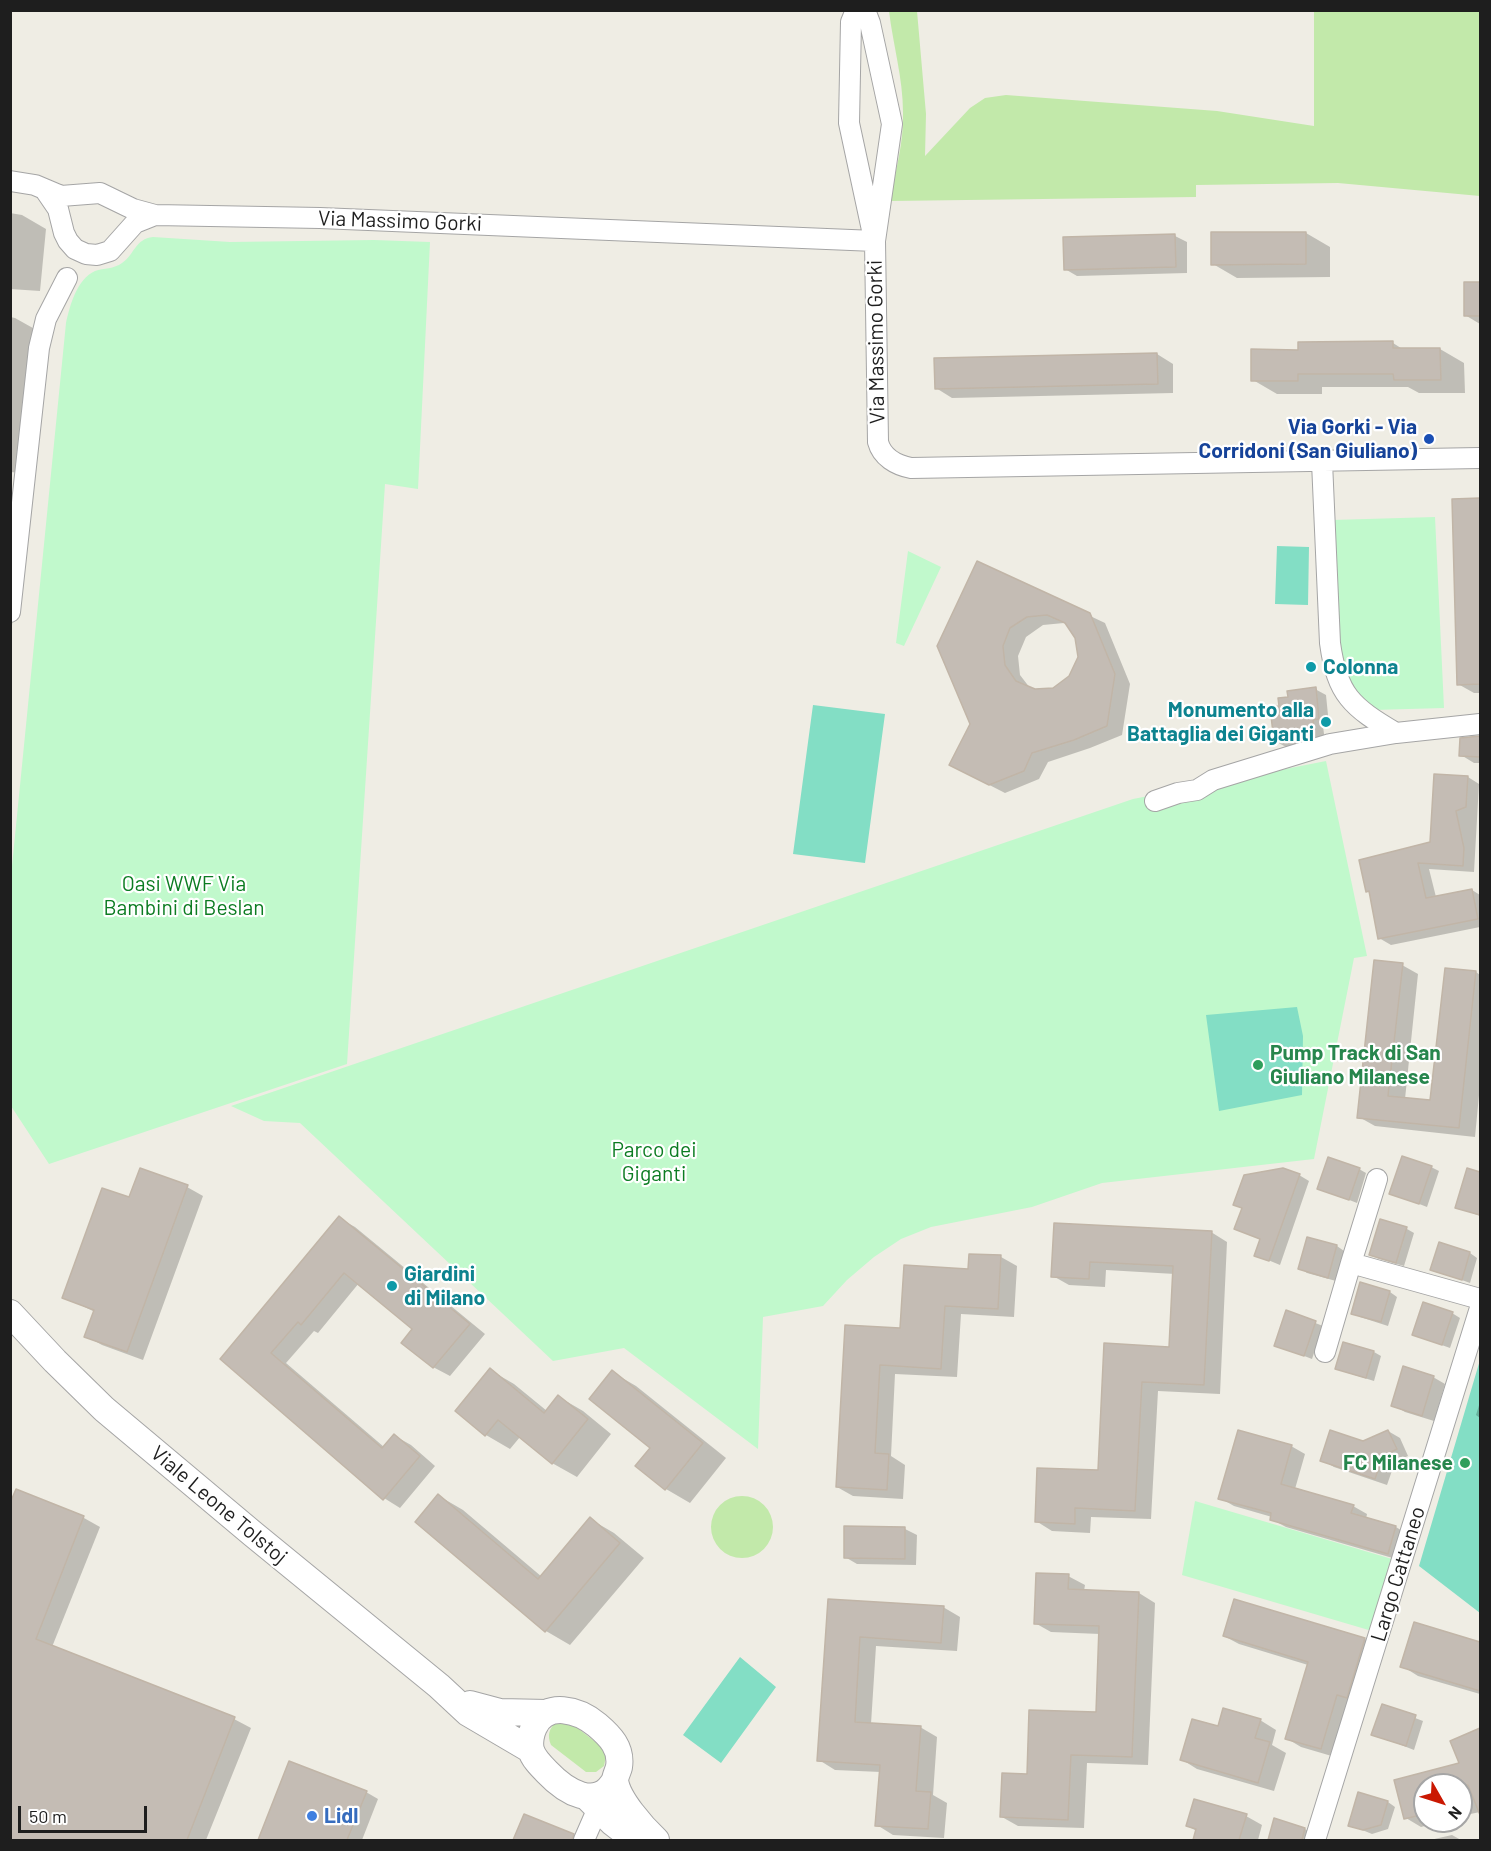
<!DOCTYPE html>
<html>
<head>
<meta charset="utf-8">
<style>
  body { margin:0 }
  #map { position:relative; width:1491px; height:1851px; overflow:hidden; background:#efede4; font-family:Barlow,sans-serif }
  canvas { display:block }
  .frame { position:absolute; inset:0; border:12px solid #1e1e1e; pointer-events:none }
  .north { position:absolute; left:1413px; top:1773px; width:60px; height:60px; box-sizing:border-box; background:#fff; border:2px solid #a5a5a5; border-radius:50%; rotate:129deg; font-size:16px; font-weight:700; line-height:24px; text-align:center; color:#1e1e1e }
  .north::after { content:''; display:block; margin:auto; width:21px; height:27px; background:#ca1802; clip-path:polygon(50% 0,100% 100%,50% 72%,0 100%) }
  .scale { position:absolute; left:18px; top:1806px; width:129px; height:27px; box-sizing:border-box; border:3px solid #1e1e1e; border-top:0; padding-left:8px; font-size:18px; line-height:21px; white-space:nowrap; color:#1e1e1e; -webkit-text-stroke:4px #fff; paint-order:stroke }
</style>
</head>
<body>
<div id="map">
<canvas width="1491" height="1851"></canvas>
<div class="frame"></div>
<div class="north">N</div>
<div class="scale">50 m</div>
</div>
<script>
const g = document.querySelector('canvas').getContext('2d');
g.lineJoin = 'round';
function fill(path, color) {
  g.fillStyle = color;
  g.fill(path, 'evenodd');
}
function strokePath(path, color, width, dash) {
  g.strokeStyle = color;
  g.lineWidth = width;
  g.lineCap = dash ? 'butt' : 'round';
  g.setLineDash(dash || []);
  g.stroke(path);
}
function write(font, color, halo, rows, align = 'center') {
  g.font = font + ' Barlow,sans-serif';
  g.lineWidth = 4.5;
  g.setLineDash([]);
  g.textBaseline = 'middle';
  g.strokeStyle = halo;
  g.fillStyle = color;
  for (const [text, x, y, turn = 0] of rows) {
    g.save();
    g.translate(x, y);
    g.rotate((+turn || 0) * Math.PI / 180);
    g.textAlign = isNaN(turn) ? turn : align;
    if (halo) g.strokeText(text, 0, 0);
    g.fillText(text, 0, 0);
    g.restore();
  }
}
fill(new Path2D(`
  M889 11H917L926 114 925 156 970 108 985 98 1006 95 1217 111 1314 126V11H1480V196L1338 183 1196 185V197L890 201C895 172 904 143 903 113 903 78 893 45 889 11Z
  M711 1527a31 31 0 1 1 62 0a31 31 0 1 1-62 0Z
  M556 1722 571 1723 602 1747 606 1756 604 1766 596 1772H586L551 1745C547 1735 549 1729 556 1722Z`), '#c2e9aa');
fill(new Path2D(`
  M153 237 230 242 374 240 430 242 418 489 385 484 347 1064 49 1164 11 1106 10 886 66 323C70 305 77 279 95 271 104 268 114 269 122 263 135 254 135 239 153 237Z
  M1435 517 1444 708 1373 710 1349 688 1341 650 1332 520Z
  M908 551 941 567 904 646 896 643Z
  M1326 761 1367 956 1354 958 1314 1159 1102 1183 1032 1207 931 1227 901 1239 874 1257 847 1280 823 1306 763 1317 758 1449 624 1348 553 1361 300 1123 264 1121 231 1106 1133 799Z
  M1195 1501 1392 1559 1372 1631 1182 1575Z`), '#c1f9cc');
fill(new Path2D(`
  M1277 546 1309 547 1308 605 1275 604Z
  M813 705 885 714 865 863 793 854Z
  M1297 1007 1303 1036 1302 1095 1219 1111 1206 1015Z
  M1480 1360V1613L1419 1566Z
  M740 1657 776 1687 721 1763 683 1735Z`), '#83dec5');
fill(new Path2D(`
  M10 213 22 215 46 229 40 291 10 289Z
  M1306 233 1330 247V277L1237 278 1213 264Z
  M1175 236 1187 242V273L1077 276 1065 269Z
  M1466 284H1480V324L1465 315Z
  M10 317 15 318 40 332 22 473 10 472Z
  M1393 343 1404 350 1440 349 1464 363 1465 393H1419L1408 387H1322V394H1277L1253 380 1300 351Z
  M1157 354 1173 364V393L952 398 936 388Z
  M1480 500V693H1474L1458 684 1454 501Z
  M10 527 23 534 10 642Z
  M978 563 1105 623 1130 684 1122 735 1090 748 1048 762 1039 779 1005 793 966 773 971 724ZM1064 623 1068 625 1076 637 1080 657 1071 677 1054 689 1035 691 1030 688 1020 675 1018 656 1026 637 1043 625Z
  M1315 689 1326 695 1329 725 1323 726 1325 742 1286 747 1275 741 1281 707Z
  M1480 737V763H1474L1461 755 1462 739Z
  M1468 777 1479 784 1474 872 1429 869 1436 897 1472 890 1480 895V927L1391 945 1379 938 1370 892 1368 891 1431 844Z
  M1402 965 1418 974 1405 1099 1431 1102 1476 972 1480 975V1085L1475 1137 1375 1126 1359 1117Z
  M1431 1167 1439 1171 1427 1207 1391 1193Z
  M1359 1169 1366 1173 1357 1203 1319 1188Z
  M1471 1171 1480 1174V1216L1459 1208Z
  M1299 1175 1309 1181 1280 1265 1256 1255 1261 1240 1236 1228 1243 1209 1234 1204Z
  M187 1187 203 1196 143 1360 102 1345 86 1336 95 1312 64 1297 130 1199Z
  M339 1218 355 1227 485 1334 450 1376 433 1367 414 1329 359 1283 318 1333 314 1331 286 1363 384 1447 395 1436 411 1445 435 1466 400 1508 384 1498 222 1359Z
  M1381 1221 1407 1229 1414 1233 1404 1266 1379 1259 1371 1255Z
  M1056 1224 1211 1232 1227 1242 1220 1394 1158 1391 1151 1519 1091 1517 1090 1533 1052 1531 1036 1521 1099 1472 1106 1345 1171 1348 1175 1274 1106 1270 1105 1287 1069 1285 1053 1276Z
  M1440 1244 1470 1253 1477 1258 1470 1283 1432 1269Z
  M1337 1246 1344 1251 1336 1281 1307 1273 1300 1268Z
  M1001 1257 1017 1266 1014 1317 961 1314 957 1377 895 1374 891 1456 905 1465 903 1499 853 1496 837 1487 846 1326 902 1329 969 1270Z
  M1390 1292 1397 1297 1388 1326 1360 1317 1353 1313Z
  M1287 1312 1323 1326 1312 1359 1276 1345Z
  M1452 1313 1460 1318 1450 1348 1414 1335Z
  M1344 1343 1374 1352 1381 1356 1374 1381 1345 1372 1337 1368Z
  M490 1370 514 1384 547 1411 559 1397 583 1411 611 1434 577 1477 552 1463 520 1437 510 1449 486 1435 457 1411Z
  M612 1372 636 1386 726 1458 690 1503 666 1489 638 1466 652 1448Z
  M1433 1377 1445 1384 1434 1421 1405 1412 1393 1405Z
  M1480 1402V1418L1476 1415Z
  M1388 1431 1400 1438 1408 1456 1395 1462 1387 1485 1334 1467 1322 1460Z
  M1291 1446 1305 1454 1295 1489 1353 1506 1367 1514 1366 1519 1396 1527 1410 1536 1403 1561 1286 1527 1271 1519 1272 1517 1234 1506 1220 1498Z
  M17 1491 84 1518 100 1527 52 1647 234 1719 251 1728 206 1840H10V1507Z
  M439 1496 463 1510 542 1577 590 1519 614 1533 644 1558 570 1645 546 1631Z
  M905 1529 917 1535 916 1565 857 1564 845 1557Z
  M1068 1576 1085 1585 1084 1591 1139 1593 1155 1603 1148 1765 1087 1763 1084 1828 1018 1826 1002 1817 1097 1714 1100 1634 1051 1632 1035 1623Z
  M829 1600 943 1607 960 1617 957 1651 876 1646 871 1724 920 1727 937 1737 933 1795 947 1803 944 1838 893 1835 877 1825 881 1772 835 1770 819 1760Z
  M1415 1624 1480 1644V1694L1418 1676 1402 1666Z
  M1224 1636 1365 1639 1379 1648 1335 1757 1301 1747 1286 1738 1308 1665 1239 1644Z
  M1383 1706 1423 1721 1414 1750 1373 1734Z
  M1260 1720 1276 1730 1272 1745 1286 1753 1274 1791 1197 1769 1181 1759 1219 1728Z
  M1480 1730V1812L1461 1816V1785H1425V1821H1443L1421 1827 1406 1818 1396 1781 1461 1764 1452 1742Z
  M290 1763 366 1792 378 1799 362 1840H260Z
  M1359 1794 1388 1802 1395 1807 1388 1829 1372 1834 1350 1825Z
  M525 1816 573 1835 582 1840H515Z
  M1246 1816 1262 1825 1258 1840H1194L1197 1831 1187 1826Z
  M1275 1820 1305 1829 1321 1838 1320 1840H1269Z
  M1452 1835 1461 1840H1430Z`), '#0003');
const building = new Path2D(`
  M1211 232H1306V264L1211 265Z
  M1175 234 1176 267 1064 270 1063 237Z
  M1464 282H1480V316H1464Z
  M1393 341V348H1440L1441 380H1394L1393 374H1298V381H1251V349L1298 350V342Z
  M1157 353 1158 384 935 389 934 358Z
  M1480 498V684L1457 685 1452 499Z
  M977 561 1090 613 1115 674 1107 726 1074 740 1032 753 1024 771 989 785 949 765 970 724 937 646ZM1047 615 1065 623 1075 638 1078 657 1069 676 1053 688 1035 689 1016 681 1005 665 1003 646 1010 628 1027 617Z
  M1316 687 1319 719 1313 720 1315 736 1274 742 1270 707 1279 706 1278 698 1288 697 1287 691Z
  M1480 736V757L1459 756 1460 738Z
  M1434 774 1468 776 1466 807 1456 811 1464 848 1463 866 1418 863 1426 898 1472 889 1478 919 1378 939 1369 891 1366 892 1359 860 1430 842Z
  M1374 960 1403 963 1388 1096 1430 1100 1445 968 1476 971 1459 1128 1357 1118Z
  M1402 1156 1432 1166 1419 1204 1389 1194Z
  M1328 1157 1360 1168 1349 1200 1317 1189Z
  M140 1168 188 1185 127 1352 84 1337 94 1310 62 1298 102 1188 129 1197Z
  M1283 1168 1300 1174 1269 1261 1254 1256 1260 1239 1234 1229 1242 1208 1233 1205 1244 1175Z
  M1467 1168 1480 1172V1215L1455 1208Z
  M339 1216 470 1324 433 1368 401 1343 412 1329 344 1273 301 1325 298 1322 271 1353 382 1448 394 1434 420 1456 383 1500 220 1359Z
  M1380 1219 1407 1227 1396 1263 1369 1255Z
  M1054 1223 1212 1231 1204 1385 1142 1382 1135 1511 1075 1508V1524L1035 1522 1037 1468 1098 1470 1104 1343 1169 1347 1173 1266 1090 1262 1089 1279 1051 1277Z
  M1307 1237 1337 1245 1328 1278 1298 1269Z
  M1439 1242 1470 1252 1462 1280 1430 1270Z
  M969 1254 1001 1255 998 1309 945 1306 941 1369 880 1365 875 1453 889 1454 887 1490 836 1487 845 1325 900 1328 904 1265 968 1269Z
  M1360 1282 1390 1291 1381 1322 1351 1314Z
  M1423 1302 1453 1312 1442 1345 1412 1335Z
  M1286 1310 1316 1321 1304 1356 1274 1346Z
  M1343 1342 1374 1351 1366 1378 1335 1369Z
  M1403 1366 1434 1376 1422 1416 1391 1406Z
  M490 1368 544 1413 558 1395 588 1419 552 1464 498 1420 485 1436 455 1411Z
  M612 1370 703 1443 665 1490 635 1466 650 1448 589 1399Z
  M1238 1430 1292 1445 1281 1484 1354 1505 1351 1513 1396 1526 1388 1554 1270 1520 1271 1513 1218 1499Z
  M1330 1430 1363 1441 1388 1430 1397 1449 1383 1456 1375 1479 1320 1461Z
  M16 1489 84 1516 36 1639 235 1717 187 1840H10V1503Z
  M438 1494 538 1579 590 1517 620 1543 545 1632 415 1522Z
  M844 1526 905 1527V1559L844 1558Z
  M1036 1573 1069 1574 1068 1589 1139 1592 1132 1757 1071 1755 1068 1820 1000 1817 1002 1773 1027 1774 1029 1710 1096 1712 1099 1626 1034 1624Z
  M828 1599 944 1606 941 1643 860 1637 855 1722 921 1726 916 1791 931 1792 928 1829 875 1826 880 1765 817 1761Z
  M1234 1599 1365 1638 1347 1698 1337 1695 1321 1749 1285 1739 1308 1662 1223 1636Z
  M1414 1622 1480 1642V1691L1400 1667Z
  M1382 1704 1416 1715 1406 1746 1371 1735Z
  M1223 1708 1261 1719 1255 1738 1270 1742 1258 1783 1180 1760 1192 1719 1218 1726Z
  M1480 1728V1815L1468 1785H1425V1814L1404 1819 1394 1780 1459 1763 1450 1741Z
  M289 1761 367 1791 347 1840H258Z
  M1358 1792 1388 1801 1381 1825 1363 1830 1348 1826Z
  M1194 1799 1247 1814 1239 1840H1193L1196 1829 1186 1826Z
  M524 1814 574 1834 572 1840H513Z
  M1274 1818 1305 1828 1302 1840H1268Z`);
fill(building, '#c4bcb4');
strokePath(building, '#c1b5a7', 1.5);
const minor = new Path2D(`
  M856 10 851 22 849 123 872 230
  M865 10 870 23 892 124 875 241
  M10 181 35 185 61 196 100 193 133 209 155 215 320 218 875 241 878 442C882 457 896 465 911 468L1480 458
  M45 190 58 209 64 233 68 241 75 249 86 254 97 255 110 251 135 223 155 215
  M1322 462 1330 643C1337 695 1352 707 1396 733
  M10 612 39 348 46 319 67 278
  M1155 801 1178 793 1197 790 1213 780 1330 744 1396 733 1480 724
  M1351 1263 1377 1179
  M1325 1352 1351 1263 1480 1299
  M584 1840 598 1808
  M1315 1840 1480 1308`);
const tertiary = new Path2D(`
  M10 1313 55 1361 104 1409 253 1534 439 1686 468 1713 531 1750
  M470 1704 500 1712 547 1713
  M615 1780C597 1812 565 1791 547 1772 541 1766 533 1758 531 1750 529 1743 531 1733 534 1727 546 1700 579 1710 597 1725 610 1736 622 1748 619 1767 618 1771 615 1777 615 1780 617 1799 643 1828 656 1840
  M587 1797 613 1823 635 1840`);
strokePath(minor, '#a5a5a5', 22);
strokePath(tertiary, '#a5a5a5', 28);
strokePath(minor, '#fff', 20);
strokePath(tertiary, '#fff', 26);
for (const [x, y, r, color] of [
  [1429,439,6,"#1a4fb4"],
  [1311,667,6,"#0f9aa8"],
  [1326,722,6,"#0f9aa8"],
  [1258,1065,6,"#2e9e5b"],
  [392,1286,6,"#0f9aa8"],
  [1465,1463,6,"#2e9e5b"],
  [312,1816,6,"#3f7fe0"]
]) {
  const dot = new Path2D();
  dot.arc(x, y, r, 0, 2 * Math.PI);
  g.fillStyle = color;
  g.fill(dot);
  strokePath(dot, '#fff', 2);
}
write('21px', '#1e1e1e', '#fff', [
  ["Via Massimo Gorki",400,221,2],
  ["Via Massimo Gorki",876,342,-91],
  ["Viale Leone Tolstoj",219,1505,40],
  ["Largo Cattaneo",1398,1574,-73]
]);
write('bold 21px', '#164399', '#fff', [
  ["Via Gorki - Via",1417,427],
  ["Corridoni (San Giuliano)",1417,451]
], 'right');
write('bold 21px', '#0d838f', '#fff', [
  ["Colonna",1323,667],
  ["Monumento alla",1314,710,"right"],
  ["Battaglia dei Giganti",1314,734,"right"],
  ["Giardini",404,1274],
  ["di Milano",404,1298]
], 'left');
write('21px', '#0c7c22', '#fff', [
  ["Oasi WWF Via",184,884],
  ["Bambini di Beslan",184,908],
  ["Parco dei",654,1150],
  ["Giganti",654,1174]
]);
write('bold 21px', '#27864d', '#fff', [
  ["Pump Track di San",1270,1053],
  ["Giuliano Milanese",1270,1077],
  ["FC Milanese",1453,1463,"right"]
], 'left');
write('bold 21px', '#366cbe', '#fff', [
  ["Lidl",324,1816]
], 'left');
</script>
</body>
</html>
